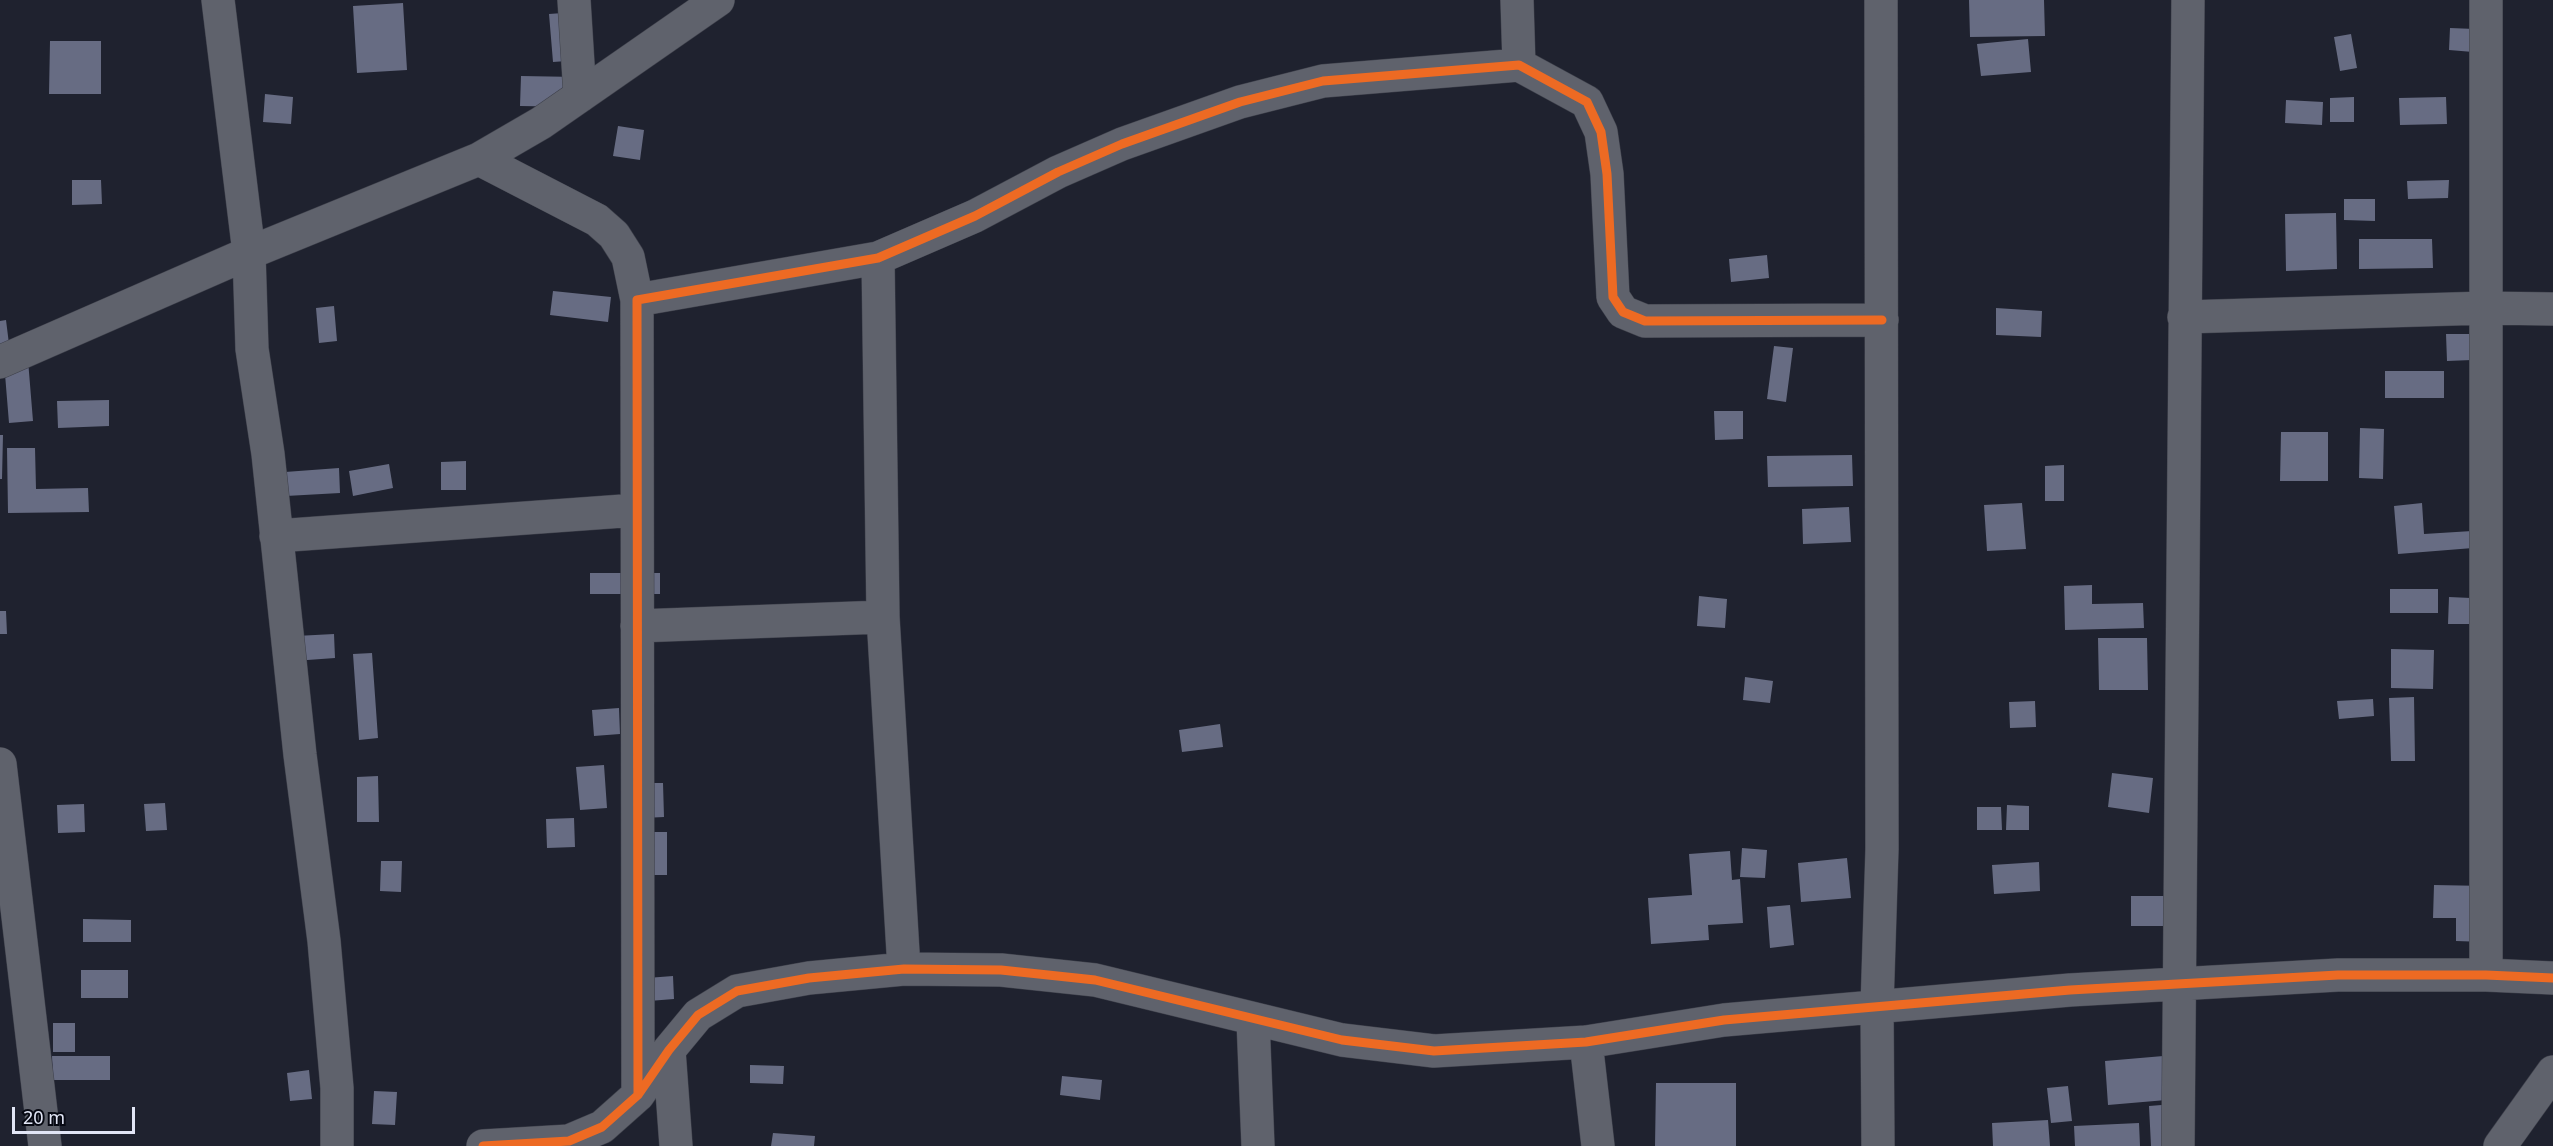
<!DOCTYPE html>
<html>
<head>
<meta charset="utf-8">
<style>
  body { margin:0 }
  #map { position:relative; width:2553px; height:1146px; overflow:hidden; background:#1f222f; font-family:"Noto Sans",sans-serif }
  canvas { display:block }
  .scale { position:absolute; left:12px; top:1107px; width:123px; height:27px; box-sizing:border-box; border:3px solid #e2e6f6; border-top:0; padding-left:8px; font-size:18px; line-height:21px; white-space:nowrap; color:#e2e6f6; -webkit-text-stroke:4px #070913; paint-order:stroke }
</style>
</head>
<body>
<div id="map">
<canvas width="2553" height="1146"></canvas>
<div class="scale">20 m</div>
</div>
<script>
const g = document.querySelector('canvas').getContext('2d');
g.lineJoin = 'round';
function fill(path, color) {
  g.fillStyle = color;
  g.fill(path, 'evenodd');
}
function strokePath(path, color, width, dash) {
  g.strokeStyle = color;
  g.lineWidth = width;
  g.lineCap = dash ? 'butt' : 'round';
  g.setLineDash(dash || []);
  g.stroke(path);
}
fill(new Path2D(`
  M1969 0H2044L2045 36 1970 37Z
  M403 3 407 70 357 73 353 6Z
  M590 11 594 59 553 62 549 14Z
  M2450 28 2475 29 2473 52 2449 50Z
  M2351 34 2357 68 2340 71 2334 37Z
  M2028 39 2031 72 1981 76 1977 44Z
  M50 41H101V94H49Z
  M521 76 578 77 577 107 520 106Z
  M265 94 293 97 291 124 263 122Z
  M2354 97V122H2330V98Z
  M2446 97 2447 124 2400 125 2399 98Z
  M2286 100 2323 102 2322 125 2285 123Z
  M618 126 644 130 640 160 613 156Z
  M72 180H101L102 204 72 205Z
  M2449 180 2448 198 2408 199 2407 181Z
  M2344 199H2375V221L2344 220Z
  M2336 213 2337 269 2286 271 2285 214Z
  M2359 239H2432L2433 268 2359 269Z
  M1767 255 1769 278 1731 282 1729 259Z
  M553 291 611 297 608 322 550 315Z
  M334 306 337 341 319 343 316 308Z
  M1996 308 2042 311 2041 337 1996 335Z
  M6 320 9 344 0 345V321Z
  M2446 334H2472V360L2447 361Z
  M1774 346 1793 348 1786 402 1767 399Z
  M28 360 33 421 9 423 4 362Z
  M2385 371H2444V398H2385Z
  M109 400V426L58 428 57 401Z
  M1714 411H1743V439L1715 440Z
  M2360 428 2384 429 2383 479 2359 478Z
  M2281 432H2328V481H2280Z
  M0 435H3L2 479H0Z
  M7 448H35L36 489 88 488 89 512 8 513Z
  M1852 455 1853 486 1768 487 1767 456Z
  M466 461V490H441V462Z
  M389 464 393 488 353 496 349 471Z
  M2064 465V501H2045V466Z
  M339 468 340 493 286 496 285 472Z
  M2022 503 2026 549 1987 551 1984 505Z
  M2422 503 2424 534 2472 531 2473 548 2398 554 2394 506Z
  M1849 507 1851 542 1803 544 1802 509Z
  M590 573H660V594H590Z
  M2092 585V604L2143 603 2144 628 2065 630 2064 586Z
  M2390 589H2438V613H2390Z
  M1699 596 1727 599 1725 628 1697 626Z
  M2449 597 2471 598 2472 624H2448Z
  M0 611H6L7 634H0Z
  M334 634 335 658 280 662 277 637Z
  M2098 638H2147L2148 690H2099Z
  M2391 649 2434 650 2433 689 2391 688Z
  M372 653 378 738 359 740 353 654Z
  M1745 677 1773 681 1770 703 1743 700Z
  M2414 697 2415 761H2391L2389 698Z
  M2373 699 2374 716 2339 719 2337 701Z
  M2035 701 2036 727 2010 728 2009 702Z
  M619 708 620 734 594 736 592 710Z
  M1220 724 1223 747 1182 752 1179 730Z
  M604 765 607 808 580 810 576 767Z
  M2112 773 2153 778 2149 813 2108 807Z
  M378 776 379 822H357V777Z
  M642 783H663L664 817 643 818Z
  M165 803 167 830 146 831 144 804Z
  M84 804 85 832 58 833 57 805Z
  M2007 805 2029 806V830H2006Z
  M1977 807H2001L2002 830H1977Z
  M574 818 575 847 547 848 546 819Z
  M648 832H667V875H647Z
  M1742 848 1767 850 1765 878 1740 877Z
  M1730 851 1732 880 1740 879 1743 923 1708 925 1709 940 1651 944 1648 898 1692 895 1689 854Z
  M1847 858 1851 898 1801 902 1798 863Z
  M381 861H402L401 892 380 891Z
  M2039 862 2040 891 1994 894 1992 865Z
  M2434 885 2487 886 2485 942 2456 941V918H2433Z
  M2131 896H2183V926H2131Z
  M1790 905 1794 945 1770 948 1767 907Z
  M83 919 131 920V942H83Z
  M81 970H128V998H81Z
  M673 976 674 999 649 1001 647 978Z
  M53 1023H75V1052H53Z
  M2175 1055 2178 1099 2108 1105 2105 1061Z
  M52 1056H110V1080H53Z
  M750 1065 784 1066 783 1084 750 1083Z
  M309 1070 312 1099 290 1101 287 1073Z
  M1062 1076 1102 1080 1100 1100 1060 1095Z
  M1656 1083H1736V1146H1655Z
  M2068 1086 2072 1121 2051 1123 2047 1088Z
  M374 1091 397 1092 395 1125 372 1124Z
  M2174 1104 2177 1146H2151L2149 1106Z
  M2048 1120 2050 1146H1993L1992 1123Z
  M2139 1123 2140 1146H2075L2074 1126Z
  M773 1133 815 1136 814 1146H771Z`), '#676c83');
const minor = new Path2D(`
  M218 0 249 253 252 349 268 454 300 755 324 941 337 1088V1146
  M574 0 580 96
  M1517 0 1519 65
  M2486 0V975
  M479 159 597 220 614 235 628 257 637 300
  M878 258 883 617 904 969
  M2184 317 2486 308 2553 309
  M0 362 249 253 479 159 541 123 718 0
  M276 536 637 510
  M637 626 883 617
  M0 764 45 1146
  M1253 1020 1258 1146
  M1586 1042 1598 1146
  M669 1050 676 1146
  M638 1095 637 300 878 258 975 216 1058 172 1122 144 1240 102 1323 81 1519 65 1587 102 1601 132 1607 174 1613 297 1623 312 1645 321 1882 320
  M483 1146 569 1141 602 1127 638 1095 669 1050 698 1015 737 991 809 978 904 969 1001 970 1095 980 1342 1040 1434 1051 1586 1042 1724 1020 2070 990 2338 975H2486L2553 978
  M1878 1146 1877 1007 1882 849 1881 0
  M2178 1146 2188 0
  M2500 1146 2553 1072`);
strokePath(minor, '#3e404b', 34);
strokePath(minor, '#5f626c', 33);
strokePath(new Path2D(`
  M638 1095 637 300 878 258 975 216 1058 172 1122 144 1240 102 1323 81 1519 65 1587 102 1601 132 1607 174 1613 297 1623 312 1645 321 1882 320
  M483 1146 569 1141 602 1127 638 1095 669 1050 698 1015 737 991 809 978 904 969 1001 970 1095 980 1342 1040 1434 1051 1586 1042 1724 1020 2070 990 2338 975H2486L2553 978`), '#ed6a23', 9);
</script>
</body>
</html>
